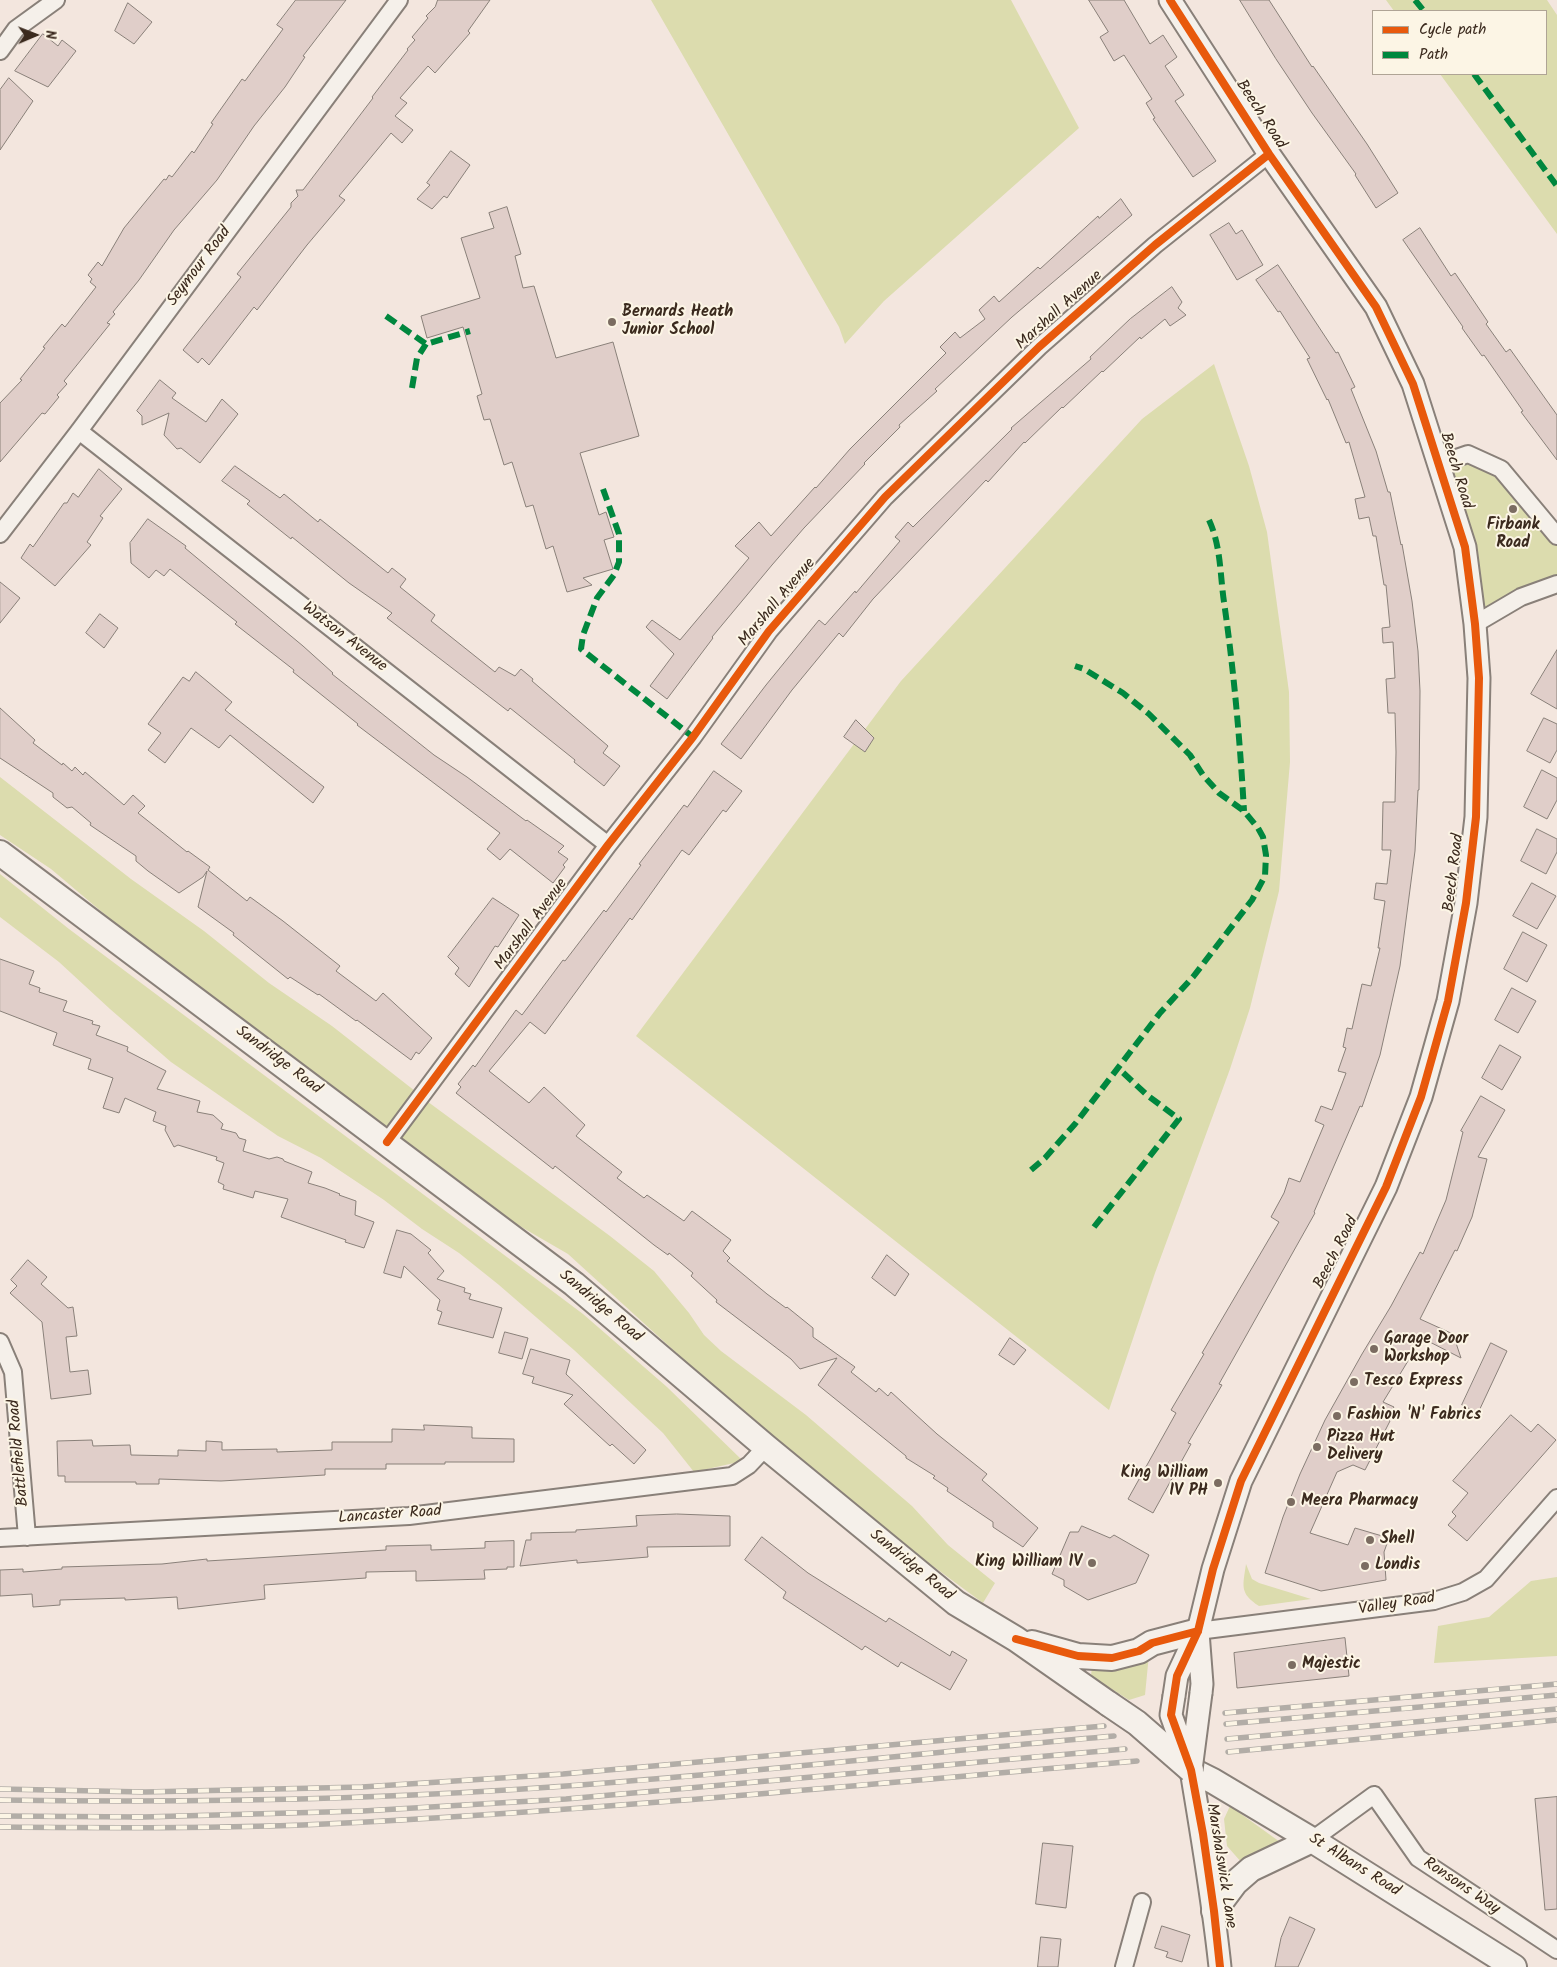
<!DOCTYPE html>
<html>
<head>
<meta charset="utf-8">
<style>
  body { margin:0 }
  #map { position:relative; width:1557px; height:1967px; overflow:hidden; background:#f3e6de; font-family:Kalam,sans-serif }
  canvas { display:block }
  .legend { position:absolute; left:1372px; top:10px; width:175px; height:65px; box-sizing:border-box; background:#fcf5e5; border:1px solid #afa495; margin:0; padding:6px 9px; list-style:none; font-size:15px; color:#3b2a1e }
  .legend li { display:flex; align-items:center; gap:10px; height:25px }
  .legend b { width:25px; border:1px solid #afa495 }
  .north { position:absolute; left:10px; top:10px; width:50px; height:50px; -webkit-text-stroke:4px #fcf5e5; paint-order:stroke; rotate:89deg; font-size:14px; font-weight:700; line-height:20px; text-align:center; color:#3b2a1e }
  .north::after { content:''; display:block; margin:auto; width:18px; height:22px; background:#3b2a1e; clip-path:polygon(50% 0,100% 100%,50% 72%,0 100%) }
</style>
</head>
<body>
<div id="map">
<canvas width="1557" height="1967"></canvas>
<ul class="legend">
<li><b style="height:6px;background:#e8590c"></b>Cycle path</li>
<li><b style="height:6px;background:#00873e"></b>Path</li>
</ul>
<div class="north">N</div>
</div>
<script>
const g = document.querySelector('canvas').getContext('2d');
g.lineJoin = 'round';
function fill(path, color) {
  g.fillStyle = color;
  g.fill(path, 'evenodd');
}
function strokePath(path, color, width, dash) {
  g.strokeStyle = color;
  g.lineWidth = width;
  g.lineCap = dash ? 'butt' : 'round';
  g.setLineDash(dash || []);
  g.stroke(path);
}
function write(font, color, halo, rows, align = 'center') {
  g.font = font + ' Kalam,sans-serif';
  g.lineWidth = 4;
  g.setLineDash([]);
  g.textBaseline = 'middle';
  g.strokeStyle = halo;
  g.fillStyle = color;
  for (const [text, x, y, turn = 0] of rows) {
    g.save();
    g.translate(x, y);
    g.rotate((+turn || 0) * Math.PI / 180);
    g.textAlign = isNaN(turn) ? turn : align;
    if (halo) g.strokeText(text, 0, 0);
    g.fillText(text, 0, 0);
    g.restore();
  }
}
fill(new Path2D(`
  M651 0H1011L1079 128 884 301 845 344 839 327Z
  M1386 0H1547L1557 15V234L1440 74H1546V11H1394Z
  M1214 364 1249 466 1267 532 1289 692 1290 762 1279 891 1250 1008 1230 1069 1155 1273 1109 1410 636 1036 901 681 1142 419Z
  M1468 454 1501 469 1557 536V584L1475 624 1439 464Z
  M0 777 131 879 204 931 269 983 332 1026 415 1091 386 1133 166 966 51 869 0 835Z
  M0 874 69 929 583 1314 667 1387 743 1461 694 1472 663 1433 574 1350 499 1285 459 1253 422 1229 384 1200 321 1158 278 1136 171 1062 110 1009 59 962 0 917Z
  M420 1096 610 1236 654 1271 689 1313 704 1335 721 1351 806 1415 912 1506 948 1545 995 1583 983 1603 888 1533 773 1441 568 1254 480 1203 387 1142Z
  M1246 1564 1252 1579 1259 1583 1311 1599 1259 1606C1239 1593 1243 1586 1246 1564Z
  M1557 1577V1656L1434 1663 1438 1626 1489 1617 1531 1581Z
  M1149 1654 1145 1695 1129 1700 1091 1676 1092 1666Z
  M1230 1806 1280 1842 1242 1863 1227 1846 1224 1819Z`), '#dcdcae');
const building = new Path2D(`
  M296 0H346L303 56 305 57 285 87 254 126 217 180 174 230 139 280 113 312 115 314 107 323 110 324 64 381 67 384 57 395 59 397 45 414 42 413 0 462V403L22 380 20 379 45 348 43 347 62 324 65 327 96 287 90 282 92 279 88 275 98 262 102 266 124 228 164 179 166 180 169 175 172 177 192 151 194 153 213 124 211 123 242 79 245 81 283 29 277 25Z
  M438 0H490L468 31 470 33 435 73 428 66 400 98 407 103 395 116 413 130 402 143 391 133 339 196 345 200 307 245 257 310 254 307 209 365 202 358 198 363 183 350 241 277 237 274 291 207V203L298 196 296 190H303L373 98 372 97 408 50 407 49 415 40 412 37 428 18 426 16 435 7Z
  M1089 0H1124L1150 44 1163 35 1177 57 1165 66 1184 95 1175 101 1216 161 1193 177 1153 119 1155 118 1146 103 1152 99 1124 55 1114 61 1100 37 1108 32Z
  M1240 0H1269L1312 67 1313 66 1367 144 1398 193 1376 208 1355 175 1356 174 1312 113 1276 59Z
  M128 3 152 22 134 44 115 31Z
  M43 34 58 46 62 40 76 51 48 87 15 71Z
  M9 78 33 101 0 150V90Z
  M451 151 470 165 447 198 444 196 432 209 417 199 430 185 427 183Z
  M1121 199 1132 215 1012 317 935 389 937 391 899 425 900 427 864 463 865 464 804 528 772 565 712 637 713 638 667 699 650 686 674 654 646 627 652 620 680 640 749 558 735 546 759 522 771 536 815 487 816 488 850 449 946 353 940 347 955 332 960 338 985 319 979 310 994 296 999 302 1038 267 1040 269 1098 216 1099 218Z
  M507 207 521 254 515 256 523 288 534 286 556 358 613 342 639 436 580 453 599 515 606 512 614 537 604 540 613 569 583 578 592 585 567 592 553 546 546 549 533 505 526 507 512 462 504 465 490 419 484 420 477 396 482 394 463 327 427 338 421 316 480 298 461 238 494 228 489 213Z
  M1229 223 1236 234 1242 230 1263 265 1237 280 1210 235Z
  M1420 228 1451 276 1455 273 1488 322 1486 324 1506 352 1510 349 1557 415V460L1521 412 1523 411 1484 355 1482 356 1462 328 1463 327 1403 240Z
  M1278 265 1336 353 1338 352 1355 387 1351 389 1376 451 1388 492H1390L1401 545 1402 544 1412 601 1418 651 1420 691 1419 790H1418L1415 851 1400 966 1380 1055 1362 1107 1360 1106 1314 1212 1315 1213 1219 1384 1222 1385 1188 1443 1191 1444 1153 1513 1128 1499 1176 1413 1171 1410 1204 1354 1202 1353 1279 1222 1271 1217 1284 1193 1289 1178 1300 1182 1324 1125 1315 1121 1321 1106 1332 1110 1346 1073 1338 1071 1346 1048 1343 1047 1347 1028 1352 1029 1362 984 1371 986 1380 948H1378L1385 901 1374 899 1376 883 1387 884 1391 850H1382L1383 802H1395L1396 752 1395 713H1388L1386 679 1395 678 1393 642 1383 643 1382 628 1390 627 1386 585H1384L1376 536H1373L1369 517 1359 519 1355 499 1365 497 1349 442 1346 443 1328 399 1327 400 1307 359 1310 358 1280 311 1278 312 1256 280Z
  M1172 287 1182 302 1178 308 1186 315 1170 326 1165 319 1141 339 1140 337 1103 372 1102 371 1063 408 1062 407 1025 443 1024 442 988 482 986 480 873 599 843 637 839 633 792 690 741 759 721 744 766 685 819 620 825 625 855 591 856 593 900 541 895 537 908 522 913 527 1012 429 1011 428 1091 359 1090 357 1130 319Z
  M160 380 176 393 172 398 206 422 222 399 238 414 200 463 181 448 177 449 164 435 169 413 142 425V416L137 411Z
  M235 466 280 498 284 494 318 522 320 519 388 573 392 568 406 579 400 587 435 615 431 621 495 672 499 667 515 676 521 669 533 679 532 681 608 746 603 753 620 766 604 786 574 762 575 760 510 708 508 711 387 618 392 613 349 583 292 537 291 539 247 504 250 501 222 481Z
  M99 469 122 489 100 516 103 518 87 542 91 545 55 586 21 558 30 544 33 547 64 503H67L73 493 78 497Z
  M148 519 186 546 185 548 303 646 333 673 332 674 434 755 467 777 526 821 527 820 564 846 558 852 568 859 563 865 565 867 553 883 510 849 500 860 487 849 500 833 357 725 358 724 293 672 294 670 235 624 237 622 170 569 164 576 156 570 149 578 131 563 130 543Z
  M0 582 20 598 0 623Z
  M100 614 118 628 104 648 86 633Z
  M1557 650V709L1531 694Z
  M196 672 232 702 225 710 324 787 313 803 230 735 219 748 191 728 165 763 148 750 161 733 148 724 183 677 189 681Z
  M0 708 35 740 33 743 62 765 63 763 72 771 75 767 83 775 85 772 124 805 133 795 145 806 138 813 187 852 188 851 210 867 208 870 247 901 250 897 283 921 340 966 336 971 376 1001 383 993 432 1038 419 1054 416 1052 411 1060 357 1020 356 1021 319 994 318 995 290 977 288 979 233 935 234 933 198 907 207 871 203 877 179 893 148 871 136 861V856L90 825 91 823 72 807 67 808 53 797V793L0 758Z
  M1544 718 1557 724V750L1550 763 1527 751Z
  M856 720 874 738 865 752 844 737Z
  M1542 770 1557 778V800L1547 819 1524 807Z
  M714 771 742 791 726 812 723 810 689 855 682 850 632 920 630 918 545 1034 530 1022 489 1071 529 1103 544 1087 585 1125 576 1136 622 1172 617 1178 644 1198 647 1195 684 1221 692 1211 731 1240 723 1251 730 1258 727 1261 767 1294 786 1308 787 1307 813 1328V1337L855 1367 851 1372 876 1392 879 1388 888 1396 891 1392 937 1434 987 1474 982 1480 1038 1528 1023 1547 993 1527V1522L947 1491 948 1488 933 1478 935 1476 906 1458V1456L818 1385 837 1358 800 1369 791 1359 716 1302 717 1300 691 1276 693 1273 669 1253 668 1255 654 1245 555 1166 553 1169 456 1093 461 1087 458 1084 473 1065 475 1067 516 1010 522 1015 563 960 565 961 604 910 606 912 641 865 639 864 684 805 687 807Z
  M1537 829 1557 839V852L1546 874 1521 861Z
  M1532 883 1556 896 1537 929 1513 916Z
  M493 898 519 915 498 947 495 946 469 987 455 974 459 968 448 957Z
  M1523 932 1547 945 1527 982 1504 969Z
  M0 959 34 971 29 984 40 988 39 992 67 1001 63 1011 93 1021 92 1024 100 1026 96 1035 128 1047 127 1051 166 1071 157 1089 200 1101 197 1112 213 1115 223 1124 221 1129 236 1133 239 1138 246 1140 243 1151 269 1159 277 1157 283 1159 284 1161 312 1172 308 1183 325 1188 340 1194 339 1195 356 1201 355 1215 374 1222 364 1248 345 1242 346 1240 281 1217 288 1199 255 1191 253 1198 223 1189 224 1185 218 1182 224 1163 216 1160 217 1157 178 1145 174 1147 165 1130 166 1126 153 1121 156 1112 125 1098 119 1113 103 1108 113 1078 88 1069 91 1059 53 1045 57 1033 0 1011Z
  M1512 988 1536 1001 1518 1033 1495 1020Z
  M1500 1045 1521 1057 1502 1090 1482 1078Z
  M1481 1096 1505 1110 1478 1157 1487 1159 1472 1217 1457 1251 1455 1250 1420 1319 1453 1334 1461 1358 1422 1338 1383 1402 1394 1407 1387 1418 1390 1421 1365 1470 1353 1465 1337 1472 1310 1533 1348 1545 1355 1528 1389 1538 1384 1552 1386 1580 1321 1591 1265 1573 1283 1517 1300 1474 1325 1420 1362 1354 1391 1306 1420 1252 1423 1254 1446 1200 1463 1132 1461 1131Z
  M397 1230 411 1234 431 1250 428 1253 444 1271 437 1279 465 1288 464 1292 471 1294 469 1299 502 1308 493 1338 438 1324 442 1312 437 1310 440 1300 404 1266 401 1278 384 1273Z
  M887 1255 909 1274 895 1296 872 1278Z
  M28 1260 47 1277 41 1284 68 1308 73 1307 77 1336 66 1337 70 1372 88 1370 91 1394 51 1399 42 1322 10 1293 17 1286 11 1280Z
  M505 1332 528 1338 522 1359 499 1353Z
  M1010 1338 1026 1350 1014 1365 999 1355Z
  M1491 1343 1507 1351 1478 1413 1462 1405Z
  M531 1349 570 1360 566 1374 646 1450 634 1464 612 1444 610 1446 564 1404 573 1395 532 1383 534 1377 523 1374Z
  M1511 1415 1531 1432 1538 1424 1556 1440 1467 1541 1448 1525 1456 1516 1452 1512 1468 1493 1453 1481Z
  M424 1425 472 1427V1438L514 1439V1462H445V1464H386V1469H325V1475L221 1481 159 1479V1484H136V1482H65V1476H58L57 1441 92 1440 93 1446 130 1445 131 1455 178 1456V1450L206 1451V1441L222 1442V1450L277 1449V1452L332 1450V1442H392V1429L424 1430Z
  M677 1514 730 1516V1546L647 1547 648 1557 577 1563V1560L520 1566 526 1540H531V1533L576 1532V1530L637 1526 636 1516Z
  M1082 1526 1110 1538 1114 1535 1149 1555 1136 1583 1088 1600 1064 1586V1580L1052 1574 1070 1532H1078Z
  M762 1537 808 1573 886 1622 889 1618 950 1656 952 1651 967 1660 950 1690 901 1662 898 1667 865 1646 862 1650 783 1598 786 1592 745 1560Z
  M514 1541V1567H507V1569L484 1570 485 1579 416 1581V1571L366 1572V1578L264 1585 265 1599 178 1609 177 1597 125 1600V1598L60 1600V1605L33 1607 32 1594 0 1596V1570L23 1569V1572L62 1569V1567L162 1564 207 1559V1561L386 1550V1546L431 1545V1550L485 1548V1542Z
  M1345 1638 1349 1676 1237 1688 1234 1653Z
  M1557 1797V1909L1545 1910 1535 1799Z
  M1043 1843 1073 1846 1066 1908 1036 1904Z
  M1290 1917 1315 1929 1298 1967H1275L1281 1938Z
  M1162 1926 1190 1935 1182 1962 1166 1957 1168 1952 1155 1948Z
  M1041 1937 1061 1939 1058 1967H1038Z`);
fill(building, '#e0cec9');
strokePath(building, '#898079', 1);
const minor = new Path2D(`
  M0 51 16 29 56 0
  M79 431 608 845
  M1439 464 1468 454 1501 469 1557 536
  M0 534 79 431 399 0
  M1475 624 1521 597 1557 584
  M387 1142 608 845 693 737 769 631 885 497 1039 347 1155 245 1269 154
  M0 1342 13 1372 27 1537
  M0 1538 409 1516 732 1476 749 1465 766 1447
  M1198 1631 1434 1601 1463 1592 1486 1579 1557 1498
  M1312 1840 1374 1795 1418 1858 1557 1950
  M1124 1967 1142 1902`);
const tertiary = new Path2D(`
  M1170 0 1269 154 1376 307 1413 384 1465 547 1475 624 1479 678 1476 817 1466 903 1448 1001 1421 1097 1386 1187 1241 1481 1213 1569 1198 1631 1177 1676 1174 1696
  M1198 1632 1202 1684 1201 1693
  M1191 1770C1202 1836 1213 1900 1220 1967`);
const secondary = new Path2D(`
  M0 853 574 1284 766 1447 956 1603 1016 1639 1109 1704
  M1032 1643 1078 1656 1112 1658 1139 1651 1152 1643 1198 1631
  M1191 1770 1213 1781 1312 1840 1514 1967
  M1214 1911 1235 1883 1251 1869 1312 1840`);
strokePath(minor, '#898079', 20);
strokePath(tertiary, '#898079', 25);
strokePath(secondary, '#898079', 28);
strokePath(minor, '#f5f0ea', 16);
strokePath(tertiary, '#f5f0ea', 21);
strokePath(secondary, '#f5f0ea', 24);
const rail = new Path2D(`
  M1225 1713 1557 1684
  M1226 1724 1557 1695
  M1227 1739 1557 1709
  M1228 1752 1557 1720
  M0 1789 145 1792 362 1787 563 1774 1104 1726
  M0 1800C189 1803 378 1800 566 1786 749 1773 931 1752 1114 1736
  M0 1816 143 1817 363 1811 566 1799 1125 1749
  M0 1827C122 1828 245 1829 366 1822 623 1808 880 1783 1137 1761`);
strokePath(rail, '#b2ada7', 5.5);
strokePath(rail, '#fcf5e5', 4, [11]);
const tertiaryBridge = new Path2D(`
  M1174 1696 1171 1715 1190 1768
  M1191 1770 1201 1693`);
const secondaryBridge = new Path2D(`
  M1109 1704 1137 1723 1191 1770`);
strokePath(tertiaryBridge, '#898079', 25, []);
strokePath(secondaryBridge, '#898079', 28, []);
strokePath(tertiaryBridge, '#f5f0ea', 21);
strokePath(secondaryBridge, '#f5f0ea', 24);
strokePath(new Path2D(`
  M1415 0 1424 11
  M1474 74 1557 186
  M386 316 426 344 470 331
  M412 388 417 358 426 344
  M603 489 619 534V562L614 575 597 598 583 635 581 649 693 737
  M1209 520C1221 546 1220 575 1224 602 1234 672 1240 741 1244 811
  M1031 1170 1045 1158 1075 1124 1160 1013 1193 977 1252 900 1265 876 1266 855 1263 837 1258 828 1244 811 1219 793 1203 775 1190 755 1149 714 1123 693 1084 669 1075 666
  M1094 1227 1179 1119 1147 1095 1118 1068`), '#00873e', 6, [12, 6]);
strokePath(new Path2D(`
  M1170 0 1269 154 1376 307 1413 384 1465 547 1475 624 1479 678 1476 817 1466 903 1448 1001 1421 1097 1386 1187 1241 1481 1213 1569 1198 1631 1177 1676 1171 1715 1191 1770 1203 1834 1214 1911 1220 1967
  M387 1142 608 845 693 737 769 631 885 497 1039 347 1155 245 1269 154
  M1016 1639 1078 1656 1112 1658 1139 1651 1152 1643 1198 1631`), '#e8590c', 8);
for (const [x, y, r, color] of [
  [612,322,5,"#7b6c61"],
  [1513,509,5,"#7b6c61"],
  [1374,1349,5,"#7b6c61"],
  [1354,1382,5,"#7b6c61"],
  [1337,1416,5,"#7b6c61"],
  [1317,1447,5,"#7b6c61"],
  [1218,1483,5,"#7b6c61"],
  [1291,1502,5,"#7b6c61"],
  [1370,1540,5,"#7b6c61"],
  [1092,1563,5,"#7b6c61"],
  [1365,1566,5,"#7b6c61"],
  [1292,1665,5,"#7b6c61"]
]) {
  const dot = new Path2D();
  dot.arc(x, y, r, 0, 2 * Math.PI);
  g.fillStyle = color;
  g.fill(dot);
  strokePath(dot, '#fcf5e5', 2);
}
write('16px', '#3b2a1e', '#fcf5e5', [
  ["Beech Road",1260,115,57],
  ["Seymour Road",200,267,-53],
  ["Marshall Avenue",1060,311,-42],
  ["Beech Road",1455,471,73],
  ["Marshall Avenue",778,603,-50],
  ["Watson Avenue",344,638,38],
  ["Beech Road",1455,873,-83],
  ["Marshall Avenue",532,925,-53],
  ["Sandridge Road",278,1061,37],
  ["Beech Road",1337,1253,-63],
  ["Sandridge Road",600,1307,40],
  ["Battlefield Road",20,1453,-95],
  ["Lancaster Road",390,1516,-4],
  ["Sandridge Road",911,1566,39],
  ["Valley Road",1397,1605,-9],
  ["Marshalswick Lane",1220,1866,81],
  ["St Albans Road",1354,1866,32],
  ["Ronsons Way",1461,1887,34]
]);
write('bold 16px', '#3b2a1e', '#fcf5e5', [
  ["Bernards Heath",622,313],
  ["Junior School",622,331],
  ["Firbank",1513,526,"center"],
  ["Road",1513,544,"center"],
  ["Garage Door",1384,1340],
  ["Workshop",1384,1358],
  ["Tesco Express",1364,1382],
  ["Fashion 'N' Fabrics",1347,1416],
  ["Pizza Hut",1327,1438],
  ["Delivery",1327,1456],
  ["King William",1208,1474,"right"],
  ["IV PH",1208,1492,"right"],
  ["Meera Pharmacy",1301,1502],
  ["Shell",1380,1540],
  ["King William IV",1082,1563,"right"],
  ["Londis",1375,1566],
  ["Majestic",1302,1665]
], 'left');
</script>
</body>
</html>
